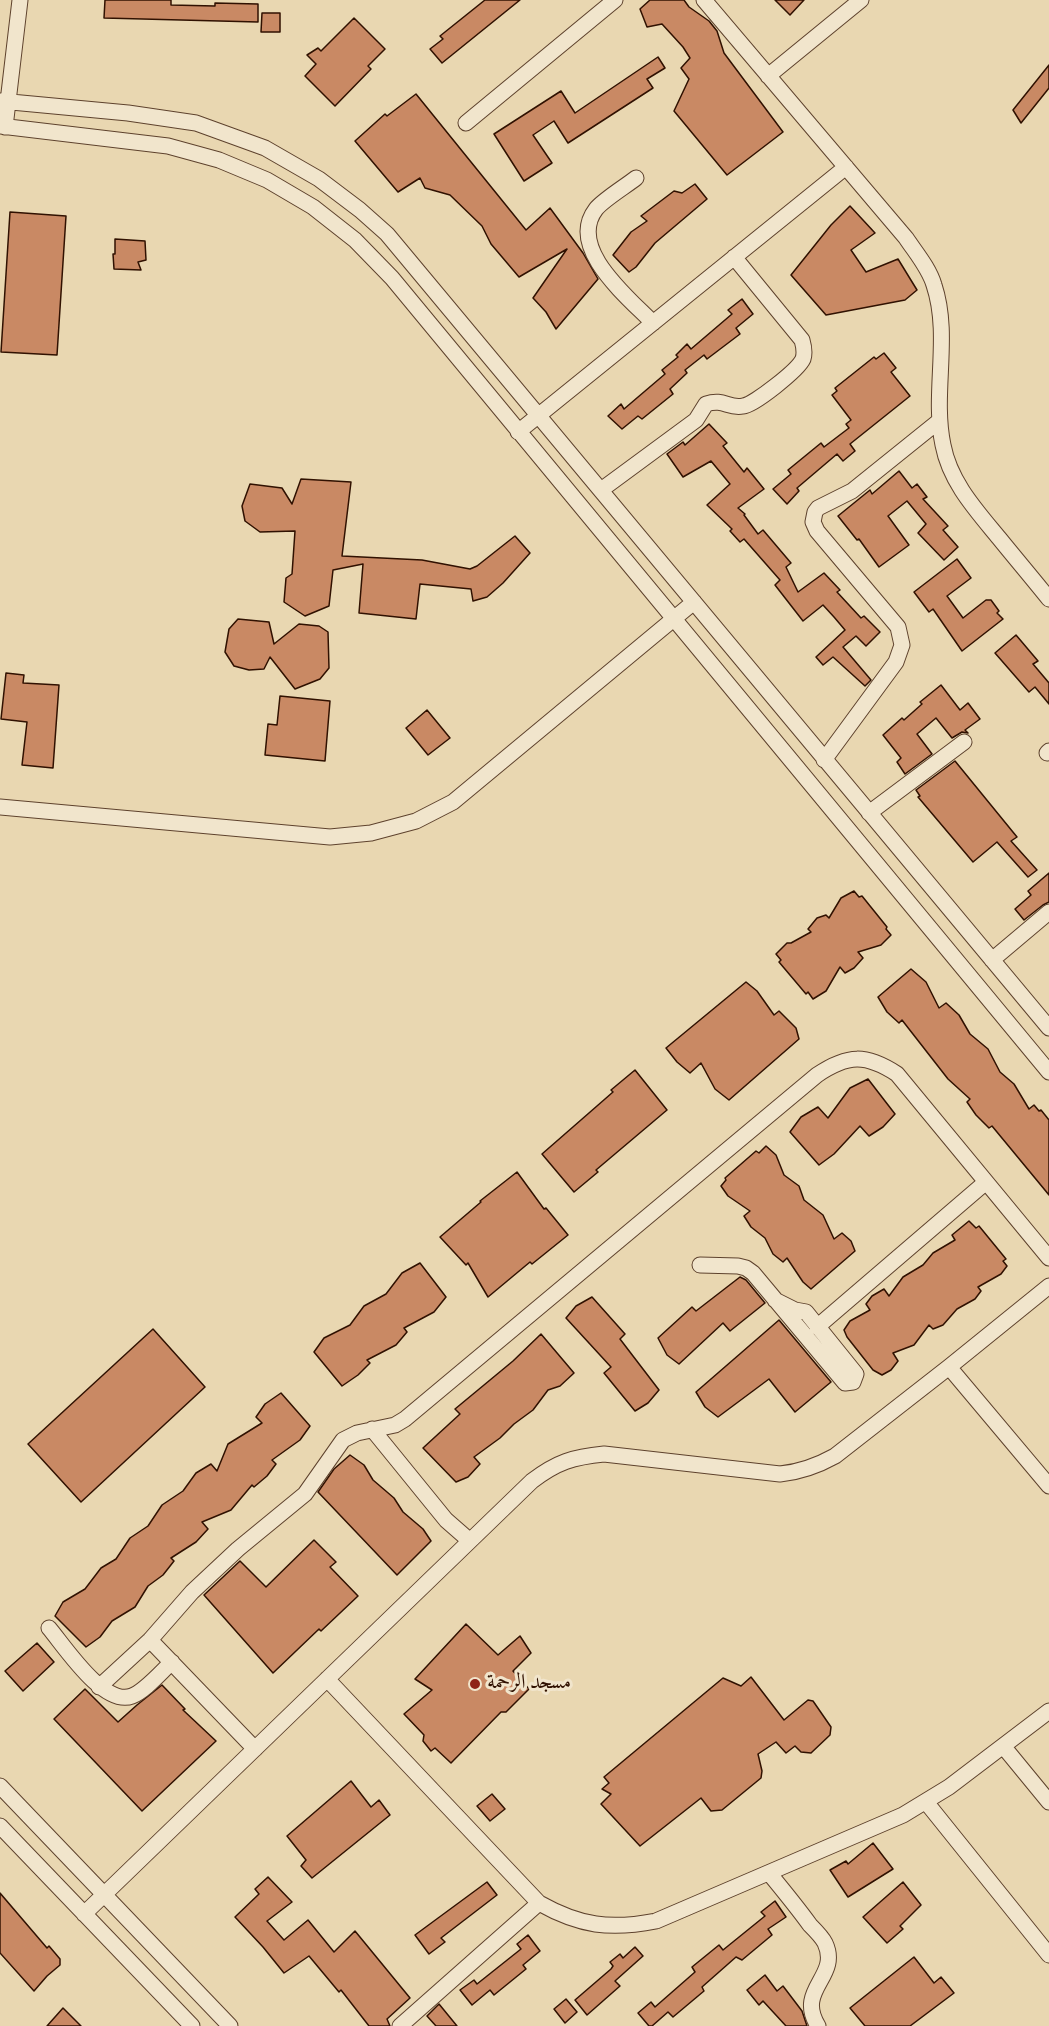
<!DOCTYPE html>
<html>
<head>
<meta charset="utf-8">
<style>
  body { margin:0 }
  canvas { display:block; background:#e9d7b1 }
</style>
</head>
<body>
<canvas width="1049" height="2026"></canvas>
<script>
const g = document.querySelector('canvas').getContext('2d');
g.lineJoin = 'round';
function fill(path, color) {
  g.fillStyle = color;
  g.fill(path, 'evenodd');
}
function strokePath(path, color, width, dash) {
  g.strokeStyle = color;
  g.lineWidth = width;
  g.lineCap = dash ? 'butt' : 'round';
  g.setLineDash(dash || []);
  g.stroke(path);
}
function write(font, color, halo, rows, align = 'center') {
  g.font = font + ' "Sorts Mill Goudy",Amiri,serif';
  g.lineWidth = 6;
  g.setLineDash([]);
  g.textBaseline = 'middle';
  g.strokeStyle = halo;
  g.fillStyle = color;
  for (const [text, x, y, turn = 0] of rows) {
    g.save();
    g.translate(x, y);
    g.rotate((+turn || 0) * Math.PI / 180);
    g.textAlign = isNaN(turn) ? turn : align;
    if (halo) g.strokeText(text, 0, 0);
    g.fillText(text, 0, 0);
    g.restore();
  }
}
const building = new Path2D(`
  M105 0H171V5L215 6V3L258 4V22L104 18Z
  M485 0H520L442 63 430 49 443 39 440 36Z
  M650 0H684L689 7 709 21 717 31 724 53 783 132 727 175 674 111 689 79 681 68 690 58 683 47 662 24 647 27 640 9Z
  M775 0H804L790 15Z
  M262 13H280V32H261Z
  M354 18 385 49 368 66 371 69 335 106 305 76 316 64 307 55 318 48 321 51Z
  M658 57 665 68 647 79 653 88 568 143 554 121 533 135 552 163 524 181 494 134 561 91 575 113Z
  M1049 65V88L1021 123 1013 110Z
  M416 94 526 230 550 208 583 253 598 279 556 329 546 312 533 298 567 249 519 277 491 244 482 226 450 195 425 188 420 178 398 192 355 141 385 114 387 116Z
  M695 184 707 199 655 243 636 267 629 272 613 255 631 232 647 221 641 216 674 191 682 193Z
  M850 206 875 233 851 250 866 272 898 259 917 290 905 300 826 315 791 275 831 225Z
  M10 212 66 216 57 355 1 352Z
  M115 239 145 241 146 260 138 262 141 270 114 269 113 254H115Z
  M742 299 753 314 736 328 740 334 707 359 704 355 685 370 687 373 670 389 673 394 642 419 638 416 622 429 608 416 621 404 624 409 665 374 662 370 678 357 676 355 687 344 691 349 732 314 728 310Z
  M884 353 896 368 891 372 910 396 850 444 855 451 843 461 837 454 797 488 799 491 787 504 773 489 791 474 788 470 821 443 824 447 849 428 846 424 851 420 832 395 837 391 835 388 874 357 876 359Z
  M709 424 727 443 723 446 744 472 747 468 764 489 738 508 745 514 744 515 758 534 763 530 791 563 786 567 798 592 824 573 840 590 837 592 861 618 864 616 880 632 866 646 856 636 843 647 871 680 865 686 833 657 823 665 816 657 845 630 834 617 823 605 803 621 775 585 780 580 744 539 740 542 730 531 732 529 707 505 730 484 711 461 683 477 667 454 683 442 685 445Z
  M899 471 912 488 917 484 927 497 923 499 948 526 943 530 958 547 944 560 918 533 926 524 907 501 888 516 909 545 879 567 859 539 857 540 838 516 870 490 872 494Z
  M301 479 351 482 342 556 422 560 470 569 477 566 515 536 530 553 503 583 487 597 473 601 471 589 420 584 416 619 359 613 363 564 333 570 329 606 305 616 284 602 286 578 292 574 295 531 260 532 245 521 242 506 250 484 282 488 292 504Z
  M957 559 971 578 947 596 963 618 986 600H991L999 611 997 613 1003 619 962 651 933 609 929 612 914 592Z
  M238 619 269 622 274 644 299 624 319 626 328 632 329 668 320 679 295 689 270 657 264 669 249 670 234 666 225 652 229 629Z
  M1016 635 1038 661 1033 664 1049 683V704L1035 687 1029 692 995 653Z
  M6 673 24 675 23 683 59 685 53 768 22 765 27 722 1 719Z
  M941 685 960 710 968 703 980 719 965 730 968 733 962 732 952 738 936 718 917 734 932 754 905 774 897 762 901 758 883 735 902 718 904 720 922 704 920 702Z
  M280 696 330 701 325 761 265 755 268 724 277 725Z
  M427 710 450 738 428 755 406 728Z
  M955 761 1017 837 1011 841 1037 870 1028 877 997 842 973 862 918 797 920 796 916 790Z
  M1049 873V902L1043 905 1024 920 1015 909 1031 895 1028 891Z
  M854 891 859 897 862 896 887 927 886 929 891 935 881 945 858 952 863 958 854 968 845 973 840 967 826 991 813 999 808 992 806 994 779 962 781 960 776 954 787 943H791L811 932 808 929 817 918 826 915 829 918 841 898Z
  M911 969 926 982 939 1008 946 1003 959 1015 970 1034 988 1049 1000 1072 1014 1084 1029 1109 1034 1105 1039 1111 1041 1110 1049 1120V1195L992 1126 989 1128 976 1115 967 1102 970 1099 948 1079 902 1020 899 1023 887 1012 878 997Z
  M746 982 757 991 774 1015 779 1011 796 1028 799 1039 729 1100 715 1089 701 1063 690 1073 677 1062 666 1048Z
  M635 1070 667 1110 596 1170 598 1172 574 1192 542 1154 613 1092 611 1090Z
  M868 1079 895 1114 883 1127 869 1136 860 1126 834 1154 819 1165 790 1132 801 1117 818 1107 828 1118 850 1088Z
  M766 1146 776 1155 784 1175 799 1186 804 1200 823 1215 834 1239 842 1233 851 1241 855 1251 811 1289 803 1282 787 1258 783 1262 773 1254 765 1238 751 1227 744 1216 750 1211 728 1196 721 1186 726 1180 725 1178 756 1151 759 1153Z
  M517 1172 544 1209 546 1208 568 1235 532 1264 530 1262 488 1297 468 1263 466 1265 440 1237 481 1202 480 1201Z
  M969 1221 976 1228 979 1226 1006 1259 1003 1261 1007 1266 1001 1274 978 1287 981 1291 975 1299 957 1309 943 1325 933 1329 929 1325 914 1345 893 1353 898 1361 891 1370 882 1375 873 1370 847 1337 844 1330 850 1321 870 1310 866 1304 872 1296 884 1289 889 1296 903 1277 923 1265 933 1253 955 1240 952 1235Z
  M420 1263 446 1297 434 1312 404 1328 407 1332 396 1345 367 1360 370 1363 358 1375 342 1386 314 1352 324 1338 350 1325 364 1306 386 1294 402 1273Z
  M740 1277 746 1280 765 1303 730 1331 723 1323 679 1364 667 1355 658 1338 692 1307 696 1311Z
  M592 1297 625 1334 620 1339 659 1390 648 1403 635 1411 604 1373 611 1367 566 1318 576 1306Z
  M779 1320 831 1382 795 1412 769 1379 718 1417 705 1407 696 1392Z
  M153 1329 205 1387 81 1502 28 1444Z
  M541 1334 574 1373 560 1386 548 1390 533 1410 514 1424 500 1438 474 1457 480 1464 468 1477 456 1482 423 1448 460 1414 455 1409 513 1361Z
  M281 1393 310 1426 300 1440 272 1460 276 1464 267 1476 254 1487 252 1485 231 1510 202 1522 208 1529 196 1542 171 1558 174 1561 163 1575 148 1586 135 1607 112 1621 100 1637 86 1647 55 1616 63 1602 85 1589 101 1568 116 1559 130 1538 148 1526 162 1505 183 1491 196 1473 211 1464 217 1471 228 1444 262 1423 256 1417 265 1404Z
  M350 1455 364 1465 373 1480 394 1498 403 1512 423 1529 431 1541 397 1575 318 1492 334 1469Z
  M314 1540 336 1562 330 1567 358 1596 321 1631 319 1629 273 1673 204 1595 240 1561 266 1587Z
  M466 1624 498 1655 520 1636 531 1653 513 1671 529 1689 506 1712H501L451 1763 435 1748 431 1751 423 1741 424 1735 404 1714 432 1690 415 1679Z
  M37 1643 54 1662 23 1691 5 1671Z
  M751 1677 784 1720 808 1700 813 1701 831 1727 830 1735 811 1753 801 1752 795 1746 786 1753 776 1742 758 1754 762 1771 761 1778 722 1810 711 1811 701 1798 640 1846 601 1804 611 1794 602 1789 609 1783 604 1777 723 1678 741 1686Z
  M162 1685 185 1709 183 1710 216 1741 142 1811 54 1719 85 1689 118 1722 137 1705Z
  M351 1781 371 1807 379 1800 390 1815 312 1878 301 1866 306 1860 287 1836Z
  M492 1794 505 1809 490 1821 477 1806Z
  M873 1843 893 1869 848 1897 830 1870 846 1861 848 1864Z
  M268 1877 292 1902 267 1921 284 1940 308 1920 334 1952 355 1931 410 1998 387 2019 390 2026H369L341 1990 339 1992 309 1956 284 1973 263 1947 235 1917 259 1894 255 1889Z
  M487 1882 497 1895 441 1938 445 1942 429 1954 415 1935Z
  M903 1882 921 1905 900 1926 903 1929 887 1943 863 1917Z
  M0 1893 47 1948 49 1946 60 1959V1965L47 1976 34 1991 0 1953Z
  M775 1901 786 1917 768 1929 772 1935 742 1960 736 1957 702 1987 704 1991 673 2017 668 2012 652 2026H649L638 2013 651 2002 655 2007 695 1972 692 1967 719 1945 723 1950 765 1916 761 1912Z
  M528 1935 540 1951 523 1965 526 1969 494 1995 490 1990 472 2005 460 1990 474 1980 477 1984 521 1949 517 1944Z
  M635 1947 643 1956 615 1981 620 1986 587 2015 575 2000 611 1969 613 1966 610 1962 620 1954 623 1958Z
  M914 1957 934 1983 941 1977 954 1993 910 2026H865L850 2008Z
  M765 1975 777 1991 783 1986 802 2011 807 2026H786L763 2001 759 2005 747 1990Z
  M566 1999 577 2012 565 2023 554 2009Z
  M439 2004 457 2026H436L427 2016Z
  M63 2008 81 2026H47Z`);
fill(building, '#c98964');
strokePath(building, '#301101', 1.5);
const street = new Path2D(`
  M704 0 906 238C916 253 929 268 934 285 951 336 932 393 943 445 950 482 976 510 999 538 1016 559 1033 579 1049 599
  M768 76 861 0
  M0 101 128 113 196 123 265 148 319 179 360 210 387 234 1049 1028
  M466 123 615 0
  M0 126 168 146 219 160 267 180 313 207 355 240 392 278 1049 1072
  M5 127 20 0
  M636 178C626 186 603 200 596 209 566 248 629 298 653 323
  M518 432 846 167
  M601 490 696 420 706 404C724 398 728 409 743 406 754 405 798 370 803 359 805 353 804 347 802 340L734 257
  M1047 753 1049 751
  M824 760 896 662 902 645 898 627 817 531 813 522 815 512 818 508 852 491 939 421
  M0 807 330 837 371 833 416 821 453 802 694 602
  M869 813 964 742
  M992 960 1049 912
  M700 1265 738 1266 746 1268 753 1273 845 1383 853 1382 856 1374 806 1312 795 1310 775 1300
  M817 1327 986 1182
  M949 1367 1049 1486
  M372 1429 446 1520 470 1541
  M49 1628C65 1647 104 1707 132 1696 145 1691 161 1672 172 1662
  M150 1640 255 1749
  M327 1679 539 1903C580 1926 610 1930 656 1921L903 1815 949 1787 1049 1711
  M99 1687 150 1640 192 1592 238 1549 305 1494 343 1440 357 1433 395 1425 405 1419 817 1075C848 1054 866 1054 897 1074L1049 1258
  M1003 1746 1049 1802
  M0 1786 230 2026
  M926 1802 1049 1955
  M0 1826 192 2026
  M769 1873C783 1890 797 1907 810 1925 815 1930 822 1937 825 1943 841 1977 795 1989 818 2026
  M84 1914 532 1481C557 1462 573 1457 604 1454L780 1474C801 1472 817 1466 835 1456L949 1367 1049 1286
  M400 2026 539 1903`);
strokePath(street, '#5e422d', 17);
strokePath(street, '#f1e5cc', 15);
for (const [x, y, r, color] of [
  [475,1684,6,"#8f2418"]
]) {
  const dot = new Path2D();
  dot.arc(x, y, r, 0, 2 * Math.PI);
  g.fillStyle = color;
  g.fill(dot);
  strokePath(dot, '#f1e5cc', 2);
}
write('21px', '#301101', '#f1e5cc', [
  ["مسجد الرحمة",487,1684]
], 'left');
</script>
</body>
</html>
